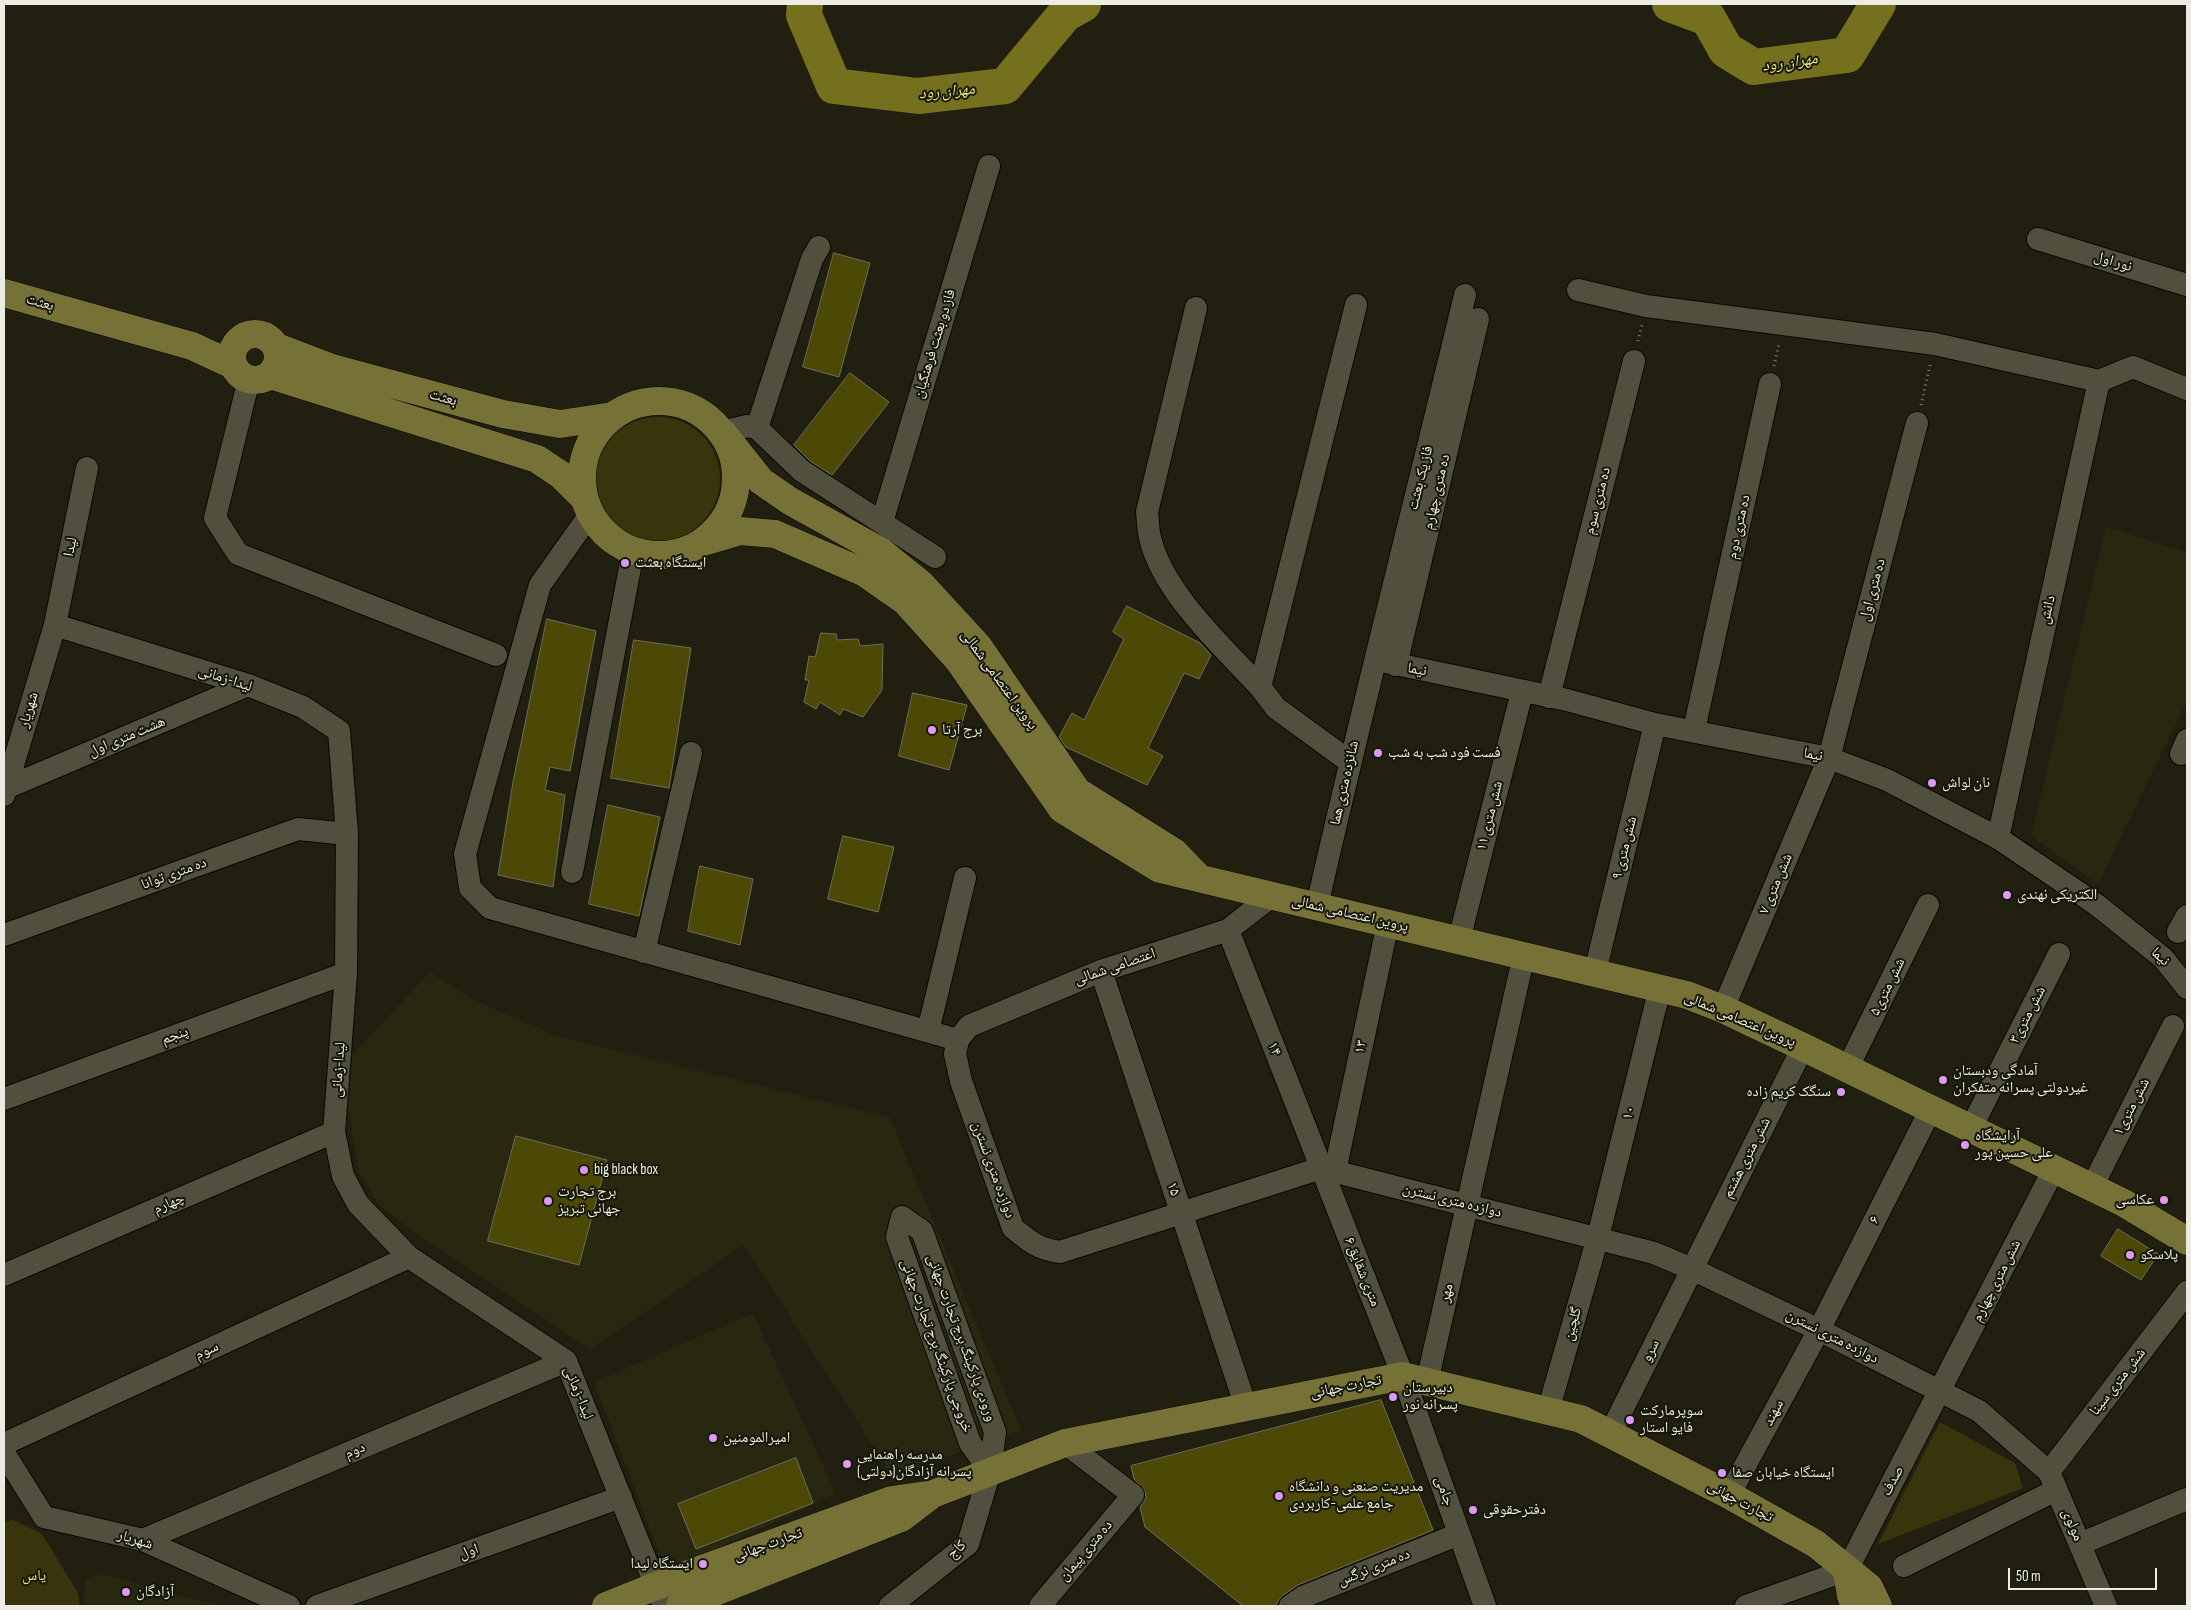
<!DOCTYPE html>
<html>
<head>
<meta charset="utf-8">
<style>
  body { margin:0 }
  #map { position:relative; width:2191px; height:1610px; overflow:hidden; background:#212010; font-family:"Sofia Sans Condensed",sans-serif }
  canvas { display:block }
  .frame { position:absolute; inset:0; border:5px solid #ecece2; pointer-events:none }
  .scale { position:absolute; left:2008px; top:1568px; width:149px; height:22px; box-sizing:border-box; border:2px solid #ecece2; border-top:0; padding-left:6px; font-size:15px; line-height:18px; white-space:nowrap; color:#ecece2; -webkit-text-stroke:4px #171708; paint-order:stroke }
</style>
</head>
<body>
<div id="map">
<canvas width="2191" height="1610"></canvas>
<div class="frame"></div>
<div class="scale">50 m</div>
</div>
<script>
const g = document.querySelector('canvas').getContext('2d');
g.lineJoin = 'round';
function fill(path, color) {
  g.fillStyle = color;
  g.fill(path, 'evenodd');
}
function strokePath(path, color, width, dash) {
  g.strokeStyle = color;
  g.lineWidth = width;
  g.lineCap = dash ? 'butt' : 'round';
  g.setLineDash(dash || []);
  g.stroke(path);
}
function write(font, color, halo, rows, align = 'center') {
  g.font = font + ' "Sofia Sans Condensed","Noto Naskh Arabic",sans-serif';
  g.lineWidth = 4;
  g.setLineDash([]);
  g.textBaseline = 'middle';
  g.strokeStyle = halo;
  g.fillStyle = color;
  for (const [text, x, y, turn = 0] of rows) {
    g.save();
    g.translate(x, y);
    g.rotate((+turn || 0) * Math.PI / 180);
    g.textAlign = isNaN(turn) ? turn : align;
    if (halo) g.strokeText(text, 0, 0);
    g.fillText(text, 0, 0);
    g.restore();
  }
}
fill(new Path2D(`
  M2106 527 2187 552V701L2098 884 2031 836Z
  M430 972 470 998 554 1035 890 1118 1021 1430 892 1476 744 1245 590 1349 411 1230 378 1204 358 1170 348 1102 347 1061Z
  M753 1313 836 1494 674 1568 662 1560 594 1382Z
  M100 1574 220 1606H83L86 1579Z`), '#282710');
fill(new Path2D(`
  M596 479a62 62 0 1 1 124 0a62 62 0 1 1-124 0Z
  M1940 1422 2015 1463 2023 1488 1878 1544Z
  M13 1520 42 1534 78 1593 80 1606H4V1523Z`), '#38350d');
strokePath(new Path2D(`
  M805 4 804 15 834 86 918 96 1005 86 1065 14 1083 4
  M1670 4 1708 18 1726 50 1754 67 1847 55 1878 4`), '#74701e', 36);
const building = new Path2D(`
  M834 253 870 263 839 377 803 367Z
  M850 373 889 402 832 475 810 461 794 445Z
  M1127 606 1200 643 1211 655 1199 679 1184 673 1148 748 1163 756 1147 785 1066 747 1059 737 1072 713 1084 720 1124 639 1113 632Z
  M547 619 596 631 570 771 550 767 545 790 565 795 553 887 498 875 513 782Z
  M821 633 836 634 837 640 858 639 860 646 883 644 882 690 863 717 843 709 840 715 820 702 816 709 804 702 809 680H805L809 656 815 657Z
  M634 640 691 648 669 788 611 778Z
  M913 693 967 705 949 770 899 756Z
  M608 805 660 817 639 916 589 904Z
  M843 836 894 847 878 912 828 899Z
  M700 866 753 879 740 945 688 931Z
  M516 1136 607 1160 579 1265 488 1241Z
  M2118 1229 2158 1254 2141 1280 2101 1256Z
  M1381 1400 1433 1530 1298 1585 1282 1596 1275 1606H1243L1145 1527 1140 1507 1146 1498 1145 1491 1134 1479 1131 1466Z
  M796 1458 813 1503 696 1549 678 1504Z`);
fill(building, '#4c4907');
strokePath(building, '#6e6e5c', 1);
const minor = new Path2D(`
  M2038 239 2187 285
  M1578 290 1646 306 1935 344 2099 381 2133 367 2187 389
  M1196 308 1147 512C1148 520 1148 530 1150 538 1163 593 1223 647 1260 687
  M249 379 215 518 238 554 496 655
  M757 428 812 259 819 247
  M722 432 747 426 757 428 802 471 935 557
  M591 513 540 585 465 854 470 888 490 908 958 1040
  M882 522 989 166
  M55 625 248 685 303 707 339 731 347 834 346 973 334 1132 343 1176 358 1204 409 1257 566 1361 664 1606
  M1377 660 1567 700 1655 724 1829 758 1887 780 1998 838 2097 905 2163 958 2187 988
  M1396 665 1478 319
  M1549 697 1634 361
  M1694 730 1770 384
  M2181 754 2187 740
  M1350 762 1276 708 1260 687 1356 305
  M6 788 248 685
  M4 795 55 625 87 468
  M1998 838 2099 381
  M572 872 633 552
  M1273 895 1228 930 1101 971 969 1026 958 1040 955 1054 961 1081 1013 1228C1030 1242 1038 1249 1060 1252L1321 1168 1654 1253 1692 1269 1819 1330 1979 1411 2049 1472 2106 1606
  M1317 906C1363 702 1416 499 1465 295
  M1228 930 1403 1376 1485 1606
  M2178 932 2187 916
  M4 935 298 829 347 834
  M1459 940 1522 692
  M644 952 691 753
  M1101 971 1246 1407
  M1595 972 1655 724
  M1723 1009 1829 758 1917 423
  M928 1031 965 878
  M1847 1069 1928 905
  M4 1099 346 973
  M1971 1128 2059 954
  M1335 1171 1388 923
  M2092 1187 2173 1026
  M4 1275 334 1132
  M1427 1382 1524 955
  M1548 1411 1598 1237 1660 988
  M1610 1434 1803 1047
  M4 1444 409 1257
  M4 1453 44 1517 143 1540 289 1606
  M2049 1472 2187 1292
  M1729 1495 1819 1330 1931 1109
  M143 1540 566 1361
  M2080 1544 2187 1499
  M1904 1566 2056 1490
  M317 1606 621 1497
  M890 1606 968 1544 990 1471 995 1432 922 1231 902 1217 897 1237 970 1443 990 1471
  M1040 1606 1133 1495 1065 1443
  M1290 1606 1303 1597 1459 1534
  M1746 1606 1847 1570 2054 1169`);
const major = new Path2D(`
  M4 293 192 346 233 365
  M232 357a23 23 0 1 1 46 0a23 23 0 1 1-46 0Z
  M277 347 332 368 503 414 560 424 613 416
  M270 375 537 459 561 475 584 498
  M582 478a77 77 0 1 1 154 0a77 77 0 1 1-154 0Z
  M722 432 761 481 790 501 880 551 921 584 978 646 1077 791 1174 852 1199 878
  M706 541 740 531 775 534 865 573 905 601 959 661 1062 809 1160 869 1687 995 1723 1009 1803 1047 2124 1203 2187 1241
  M1847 1570 1851 1596 1855 1606
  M606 1606 656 1586 892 1500 933 1494 1065 1443 1403 1376 1581 1419 1729 1495 1816 1544 1869 1587 1878 1606
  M680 1606 901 1518 930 1496`);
strokePath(minor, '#0a0901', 24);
strokePath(major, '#0a0901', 29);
strokePath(new Path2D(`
  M1638 341 1642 325
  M1774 366 1779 343
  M1921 405 1930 365`), '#7d7d6f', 3, [1, 4]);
strokePath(minor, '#51503f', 22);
strokePath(major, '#767237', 28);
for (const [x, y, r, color] of [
  [625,563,5,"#db99f5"],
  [932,730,5,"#db99f5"],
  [1378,753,5,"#db99f5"],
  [1932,783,5,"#db99f5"],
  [2007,895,5,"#db99f5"],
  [1943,1080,5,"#db99f5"],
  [1841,1092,5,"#db99f5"],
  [1965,1145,5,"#db99f5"],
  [584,1170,5,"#db99f5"],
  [2164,1200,5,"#db99f5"],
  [548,1201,5,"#db99f5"],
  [2130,1255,5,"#db99f5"],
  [1393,1397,5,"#db99f5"],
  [1630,1420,5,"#db99f5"],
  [713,1438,5,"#db99f5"],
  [847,1464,5,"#db99f5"],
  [1722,1473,5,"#db99f5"],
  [1279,1496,5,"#db99f5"],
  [1473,1510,5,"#db99f5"],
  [703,1564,5,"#db99f5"],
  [126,1592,5,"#db99f5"]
]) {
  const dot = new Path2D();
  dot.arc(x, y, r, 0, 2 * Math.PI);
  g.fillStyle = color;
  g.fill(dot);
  strokePath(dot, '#171708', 2);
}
write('15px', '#ecece2', '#171708', [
  ["نور اول",2113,262,17],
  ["بعثت",40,303,16],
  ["فاز دو بعثت فرهنگیان",935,344,-73],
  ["بعثت",443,398,15],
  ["فاز یک بعثت",1421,478,-76],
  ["ده متری چهارم",1437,492,-77],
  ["ده متری سوم",1598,501,-76],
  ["ده متری دوم",1739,527,-78],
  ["لیدا",71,547,-79],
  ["ده متری اول",1873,590,-75],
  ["دانش",2048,610,-77],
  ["نیما",1417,670,12],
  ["لیدا-زمانی",225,679,18],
  ["پروین اعتصامی شمالی",999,680,54],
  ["شهریار",29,710,-73],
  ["هشت متری اول",127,737,-23],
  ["نیما",1813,755,12],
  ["شانزده متری هما",1345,783,-77],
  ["۱۱ شش متری",1490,816,-76],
  ["۹ شش متری",1625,848,-76],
  ["ده متری توانا",174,874,-20],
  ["۷ شش متری",1776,884,-67],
  ["پروین اعتصامی شمالی",1350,914,13],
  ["نیما",2160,957,44],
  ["اعتصامی شمالی",1115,967,-19],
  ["۵شش متری",1888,987,-64],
  ["شش متری۳",2028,1015,-63],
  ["پروین اعتصامی شمالی",1740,1020,23],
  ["پنجم",175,1036,-20],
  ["۱۳",1361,1047,-78],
  ["۱۴",1274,1049,69],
  ["لیدا-زمانی",339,1070,-86],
  ["شش متری۱",2132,1107,-63],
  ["۱۰",1629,1113,-76],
  ["شش متری هشتم",1747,1158,-63],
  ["دوازده متری نسترن",993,1170,70],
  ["۱۵",1173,1189,72],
  ["دوازده متری نسترن",1452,1201,14],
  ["چهارم",169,1204,-23],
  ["۶",1875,1220,-63],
  ["۶ متری شقایق",1362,1272,68],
  ["شش متری چهارم",1997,1281,-63],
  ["مهر",1447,1293,-77],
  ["گلچین",1573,1324,-74],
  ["دوازده متری نسترن",1832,1337,27],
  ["ورودی پارکینگ برج تجارت جهانی",961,1338,70],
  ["خروجی پارکینگ برج تجارت جهانی",936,1346,70],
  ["سوم",207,1351,-25],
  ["سرو",1651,1351,-64],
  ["شش متری سینا",2118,1382,-52],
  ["تجارت جهانی",1346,1387,-11],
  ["لیدا-زمانی",578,1393,68],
  ["سهند",1774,1413,-62],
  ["دوم",355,1451,-23],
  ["صدف",1893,1481,-62],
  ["جامی",1444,1491,70],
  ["تجارت جهانی",1740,1502,28],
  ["مولوی",2072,1525,67],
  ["شهریار",135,1540,17],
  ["تجارت جهانی",768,1545,-20],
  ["کاج",957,1550,-44],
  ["ده متری پیمان",1086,1551,-50],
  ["اول",469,1552,-20],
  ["ده متری نرگس",1374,1568,-22]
]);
write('15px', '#ecece2', '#171708', [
  ["ایستگاه بعثت",635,563],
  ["برج آرتا",942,730],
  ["فست فود شب به شب",1388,753],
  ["نان لواش",1942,783],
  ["الکتریکی نهندی",2017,895],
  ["آمادگی ودبستان",1953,1071],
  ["غیردولتی پسرانه متفکران",1953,1088],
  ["سنگک کریم زاده",1831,1092,"right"],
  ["آرایشگاه",1975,1136],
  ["علی حسین پور",1975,1153],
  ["big black box",594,1170],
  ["برج تجارت",558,1192],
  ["جهانی تبریز",558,1209],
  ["عکاسی",2154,1200,"right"],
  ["پلاسکو",2140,1255],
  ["دبیرستان",1403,1388],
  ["پسرانه نور",1403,1405],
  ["سوپرمارکت",1640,1411],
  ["فایو استار",1640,1428],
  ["امیرالمومنین",723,1438],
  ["مدرسه راهنمایی",857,1455],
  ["پسرانه آزادگان(دولتی)",857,1472],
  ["ایستگاه خیابان صفا",1732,1473],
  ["مدیریت صنعنی و دانشگاه",1289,1487],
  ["جامع علمی-کاربردی",1289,1504],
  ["دفترحقوقی",1483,1510],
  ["ایستگاه لیدا",693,1564,"right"],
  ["آزادگان",136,1592]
], 'left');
write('15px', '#ebe67a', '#171708', [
  ["یاس",34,1576]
]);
write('italic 16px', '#eae579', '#171708', [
  ["مهران رود",1790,63,-8],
  ["مهران رود",947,92,-5]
]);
</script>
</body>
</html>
